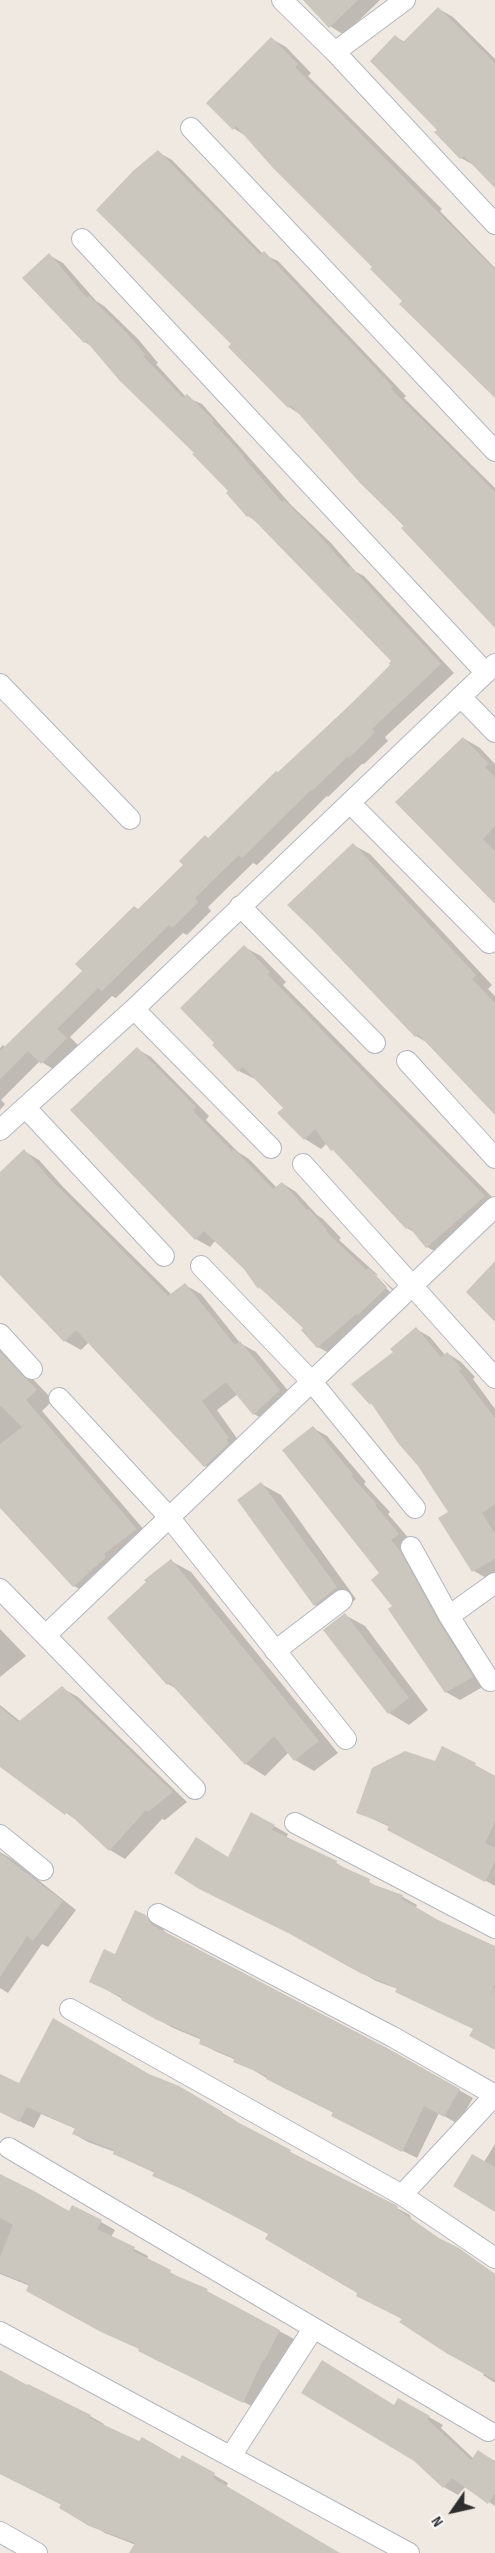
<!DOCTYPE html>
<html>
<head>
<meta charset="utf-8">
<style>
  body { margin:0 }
  #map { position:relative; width:495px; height:2553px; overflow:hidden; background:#efe9e1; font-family:"Sofia Sans Condensed",sans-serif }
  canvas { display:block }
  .north { position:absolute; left:423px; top:2481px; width:60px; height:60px; -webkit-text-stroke:4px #fff; paint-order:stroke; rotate:236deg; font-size:16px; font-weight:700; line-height:24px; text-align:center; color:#2e2e2e }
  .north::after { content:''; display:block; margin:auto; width:21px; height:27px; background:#2e2e2e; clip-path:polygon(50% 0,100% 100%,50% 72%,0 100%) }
</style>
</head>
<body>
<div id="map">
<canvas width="495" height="2553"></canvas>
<div class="north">N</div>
</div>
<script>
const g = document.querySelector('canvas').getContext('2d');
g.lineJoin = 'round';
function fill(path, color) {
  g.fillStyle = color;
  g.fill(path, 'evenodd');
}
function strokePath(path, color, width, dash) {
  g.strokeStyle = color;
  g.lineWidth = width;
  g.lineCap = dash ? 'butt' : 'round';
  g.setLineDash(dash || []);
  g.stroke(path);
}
fill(new Path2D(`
  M306 0H380L344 35 330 26Z
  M439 9 453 17 495 59V186L475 166 461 158 436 132 439 130 396 37 405 42Z
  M272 39 286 47 311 73 308 76 442 209 440 211 495 268V397L374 267 246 136 233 128Z
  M158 152 172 160 263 254 278 261 406 396 404 398 495 488V625L301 415 289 407 233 344Z
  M49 255 63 263 96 301 104 306 138 339 158 363 156 364 186 397 202 404 292 506 331 543 356 572 364 576 454 673 385 737 388 741 364 764H362L328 797 327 796 257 865 253 863 208 907 211 911 187 935 183 933 116 998 112 996 70 1037 80 1047 56 1071 40 1061 1 1100 5 1104 0 1110V1048L3 1045 5 1047 84 971 139 910 209 839 392 665 393 661 257 522 248 516 228 493 230 491 196 453 91 346 85 342Z
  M463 738 480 748 495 764V902Z
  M353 845 370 854 492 985 488 989 495 996V1113L428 1043 416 1036Z
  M244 947 261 956 286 982 283 985 495 1200 444 1256 427 1247 417 1234 407 1228 327 1143 321 1149 305 1139 285 1108 257 1080 239 1071 214 1045Z
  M137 1049 151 1057 209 1116 206 1120 238 1152 249 1159 277 1188 282 1183 296 1192 317 1215 323 1219 341 1238 339 1240 400 1295 332 1355 318 1347 305 1328 259 1287 245 1268 216 1240 210 1247 196 1239ZM372 1273 379 1276 393 1291 391 1293Z
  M24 1151 39 1160 64 1188 172 1295 185 1285 201 1294 240 1343 256 1352 295 1399 270 1423 254 1414 238 1394 217 1410 243 1447 220 1475 205 1466 89 1342 81 1350 65 1341 0 1272V1174Z
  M416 1329 430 1337 445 1355 447 1353 461 1362 475 1377 473 1379 495 1409V1574L488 1579 474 1571 450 1512 419 1465 371 1403 395 1352Z
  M0 1342 8 1353 53 1400 42 1411 152 1539 91 1596 74 1586 0 1505Z
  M313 1428 327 1436 366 1482 364 1484 390 1512 388 1514 412 1542 486 1685 460 1700 446 1692 394 1607 381 1574Z
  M261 1484 281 1495 356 1599 335 1616 315 1605Z
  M171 1561 191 1572 338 1753 314 1771 295 1760 289 1752 265 1776 246 1764 180 1691 168 1684 110 1618Z
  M345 1615 365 1626 428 1710 409 1725 389 1713Z
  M0 1629 26 1656 0 1677Z
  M62 1688 78 1697 187 1802 165 1820 162 1819 125 1859 110 1850 79 1822 0 1766V1705L21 1722Z
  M443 1748 495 1776V1886L390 1827 357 1812 435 1763Z
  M274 1826 288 1834 286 1838 336 1863 383 1890 403 1897 417 1905 415 1909 437 1921 495 1947V2048L474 2029 398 1989 376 1981 306 1941 229 1859Z
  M0 1852 12 1859 76 1910 48 1947 42 1944 8 1993 0 1988Z
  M145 1916 160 1925 166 1933 387 2049 473 2098 458 2124 439 2113 417 2158 347 2123 334 2113 282 2087 236 2060 215 2051 201 2043 202 2040 173 2028 105 1989 116 1956Z
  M0 2075 20 2085 149 2076 178 2087 236 2121 235 2123 410 2215 411 2219 448 2245 495 2274V2383L483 2375 485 2373 270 2234 194 2194 168 2183 154 2175 155 2173 129 2161 115 2152 88 2142 74 2134 76 2129 41 2114 34 2128 0 2112Z
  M495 2144V2211L484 2162Z
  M0 2176 69 2213 101 2222 115 2230 111 2237 148 2256 147 2260 294 2339 258 2409 154 2359 140 2351 141 2349 30 2286 0 2274Z
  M0 2371 28 2387 90 2416 104 2424 103 2426 181 2461 183 2457 228 2483 226 2487 338 2553H131L136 2545 105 2533 61 2507 62 2505 0 2474Z
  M399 2400 443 2425 441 2428 474 2459 479 2452 495 2461V2506L466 2486 458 2495 444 2487 395 2407Z`), '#0003');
fill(new Path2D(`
  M303 0H358L329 28Z
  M438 7 495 63V188L464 156 460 159 434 132 437 130 370 61 395 35 403 42Z
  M271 37 298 64 295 67 495 270V398L399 304 402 301 370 269 372 267 273 168 236 126 233 130 206 103Z
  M158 150 260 255 264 251 393 387 391 389 495 492V628L401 528 404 526 360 483 291 405 288 408 228 347 231 344 96 210 133 171Z
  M49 253 87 298 89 296 124 330 145 354 143 356 183 398 187 394 214 421 212 422 244 456 243 457 282 502 284 500 317 533 348 568 350 566 441 664 372 729 375 732 349 758 348 756 313 790 312 789 242 858 239 855 195 898 198 902 172 928 169 925 102 991 98 988 57 1029 67 1038 41 1064 28 1051 0 1079V1051L82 971 75 964 134 906 138 909 183 865 179 861 205 835 208 838 276 771 278 772 350 705 390 665 389 663 391 661 249 515 247 517 226 493 228 491 192 454 194 453 119 380 86 341 84 343 22 278Z
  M463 737 489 764 485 767 495 777V826L483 839 495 851V904L395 802Z
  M353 843 476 975 472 979 495 1003V1115L418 1034 415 1037 314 931 287 905Z
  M244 945 270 972 267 974 485 1196 426 1248 409 1227 406 1229 333 1150 331 1151 315 1129 304 1140 277 1113 283 1108 243 1067 238 1072 212 1045 214 1043 180 1008Z
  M137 1047 196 1107 193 1111 232 1151 234 1149 273 1189 282 1182 307 1210 309 1209 327 1230 326 1231 366 1270 369 1268 387 1287 357 1316 356 1314 317 1348 301 1330 303 1328 259 1287 258 1289 244 1269 204 1231 195 1240 70 1110Z
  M24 1149 49 1178 168 1296 185 1283 235 1345 240 1341 280 1390 253 1415 226 1382 202 1401 229 1438 226 1440 229 1443 204 1467 76 1330 64 1342 0 1275V1172Z
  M495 1261V1322L466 1292Z
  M416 1327 441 1357 447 1352 462 1369 459 1371 495 1418V1504L482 1513 495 1534V1559L472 1572 438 1518 448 1512 418 1466 398 1443 371 1403 370 1405 351 1384 393 1352 390 1349Z
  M0 1352 37 1390 26 1400 137 1529 104 1554 106 1557 73 1587 0 1508V1444L22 1427 0 1405Z
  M313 1426 353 1474 351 1476 377 1504 375 1505 399 1534 391 1540 400 1551 439 1622 473 1677 445 1693 388 1609 392 1606 371 1580 379 1573 282 1450Z
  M261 1482 337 1587 314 1606 237 1500Z
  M171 1559 319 1741 294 1761 274 1736 245 1765 170 1683 167 1685 107 1618 146 1582 144 1580Z
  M345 1613 409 1698 388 1714 323 1630Z
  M62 1686 173 1792 148 1812 146 1810 109 1851 67 1812 65 1815 0 1767V1707L18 1722Z
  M442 1746 476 1763 475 1765 495 1776V1822L485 1843 495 1848V1861L485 1882 387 1830 389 1825 356 1813 372 1768 405 1751 435 1761Z
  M251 1812 275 1825 272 1830 337 1861 336 1864 370 1879 369 1883 403 1895 402 1899 438 1920 495 1946V1984L489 1999 495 1988V2050L469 2036 473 2029 395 1992 397 1988 360 1973 290 1934 199 1889 174 1873 196 1837 228 1857Z
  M0 1853 63 1901 33 1941 27 1936 0 1977Z
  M135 1910 146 1915 152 1925 387 2048 460 2089 444 2117 424 2106 402 2152 331 2116 333 2112 266 2079 267 2076 233 2062 235 2058 199 2044 201 2038 157 2020 121 2000 122 1997 89 1982 104 1949 115 1954Z
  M53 2018 149 2074 179 2086 223 2112 222 2114 291 2150 290 2152 396 2205 398 2207 397 2209 439 2238 459 2248 495 2274V2380L446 2353 399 2322 402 2319 356 2296 357 2293 265 2239 268 2234 178 2187 152 2176 154 2172 113 2154 114 2150 72 2134 75 2128 27 2107 19 2122 0 2112V2074L19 2083Z
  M472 2154 495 2167V2212L453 2186Z
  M0 2174 34 2191 69 2211 72 2205 102 2220 97 2229 135 2247 133 2251 171 2270 170 2273 208 2289 207 2291 280 2330 264 2361 263 2360 243 2403 138 2351 139 2349 101 2332 26 2291 29 2284 0 2273V2257L13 2225 0 2218Z
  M322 2360 394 2405 398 2398 430 2416 427 2419 471 2460 478 2450 495 2462V2493L488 2504 452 2478 443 2488 414 2461 301 2393Z
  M0 2370 27 2385 28 2384 91 2415 89 2418 139 2441 142 2437 180 2459 182 2455 215 2473 213 2478 340 2553H129L135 2543 89 2526 59 2508 61 2504 0 2474Z`), '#cbc7bf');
const street = new Path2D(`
  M282 0 335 52 495 224
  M335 52 405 0
  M191 128 495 451
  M82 239 486 673
  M0 684 130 819
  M461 697 495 732
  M350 803 489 943
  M240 906 375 1043
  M134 1009 271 1148
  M407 1061 495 1158
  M25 1107 164 1256
  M0 1130 134 1009 495 664
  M303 1164 495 1378
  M201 1266 312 1382 415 1508
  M0 1334 32 1369
  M59 1398 169 1517 346 1739
  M411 1547 449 1616 490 1681
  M0 1589 195 1789
  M449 1616 495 1583
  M47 1634 495 1207
  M275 1651 342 1600
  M295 1823 495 1928
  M0 1835 43 1870
  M158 1914 393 2037 495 2095
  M70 2009 402 2195 495 2258
  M9 2148 488 2431
  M402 2195 495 2095
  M0 2332 409 2553
  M231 2456 313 2329
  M0 2532 37 2553`);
strokePath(street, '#b4b7c1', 22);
strokePath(street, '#fff', 20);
</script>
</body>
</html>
